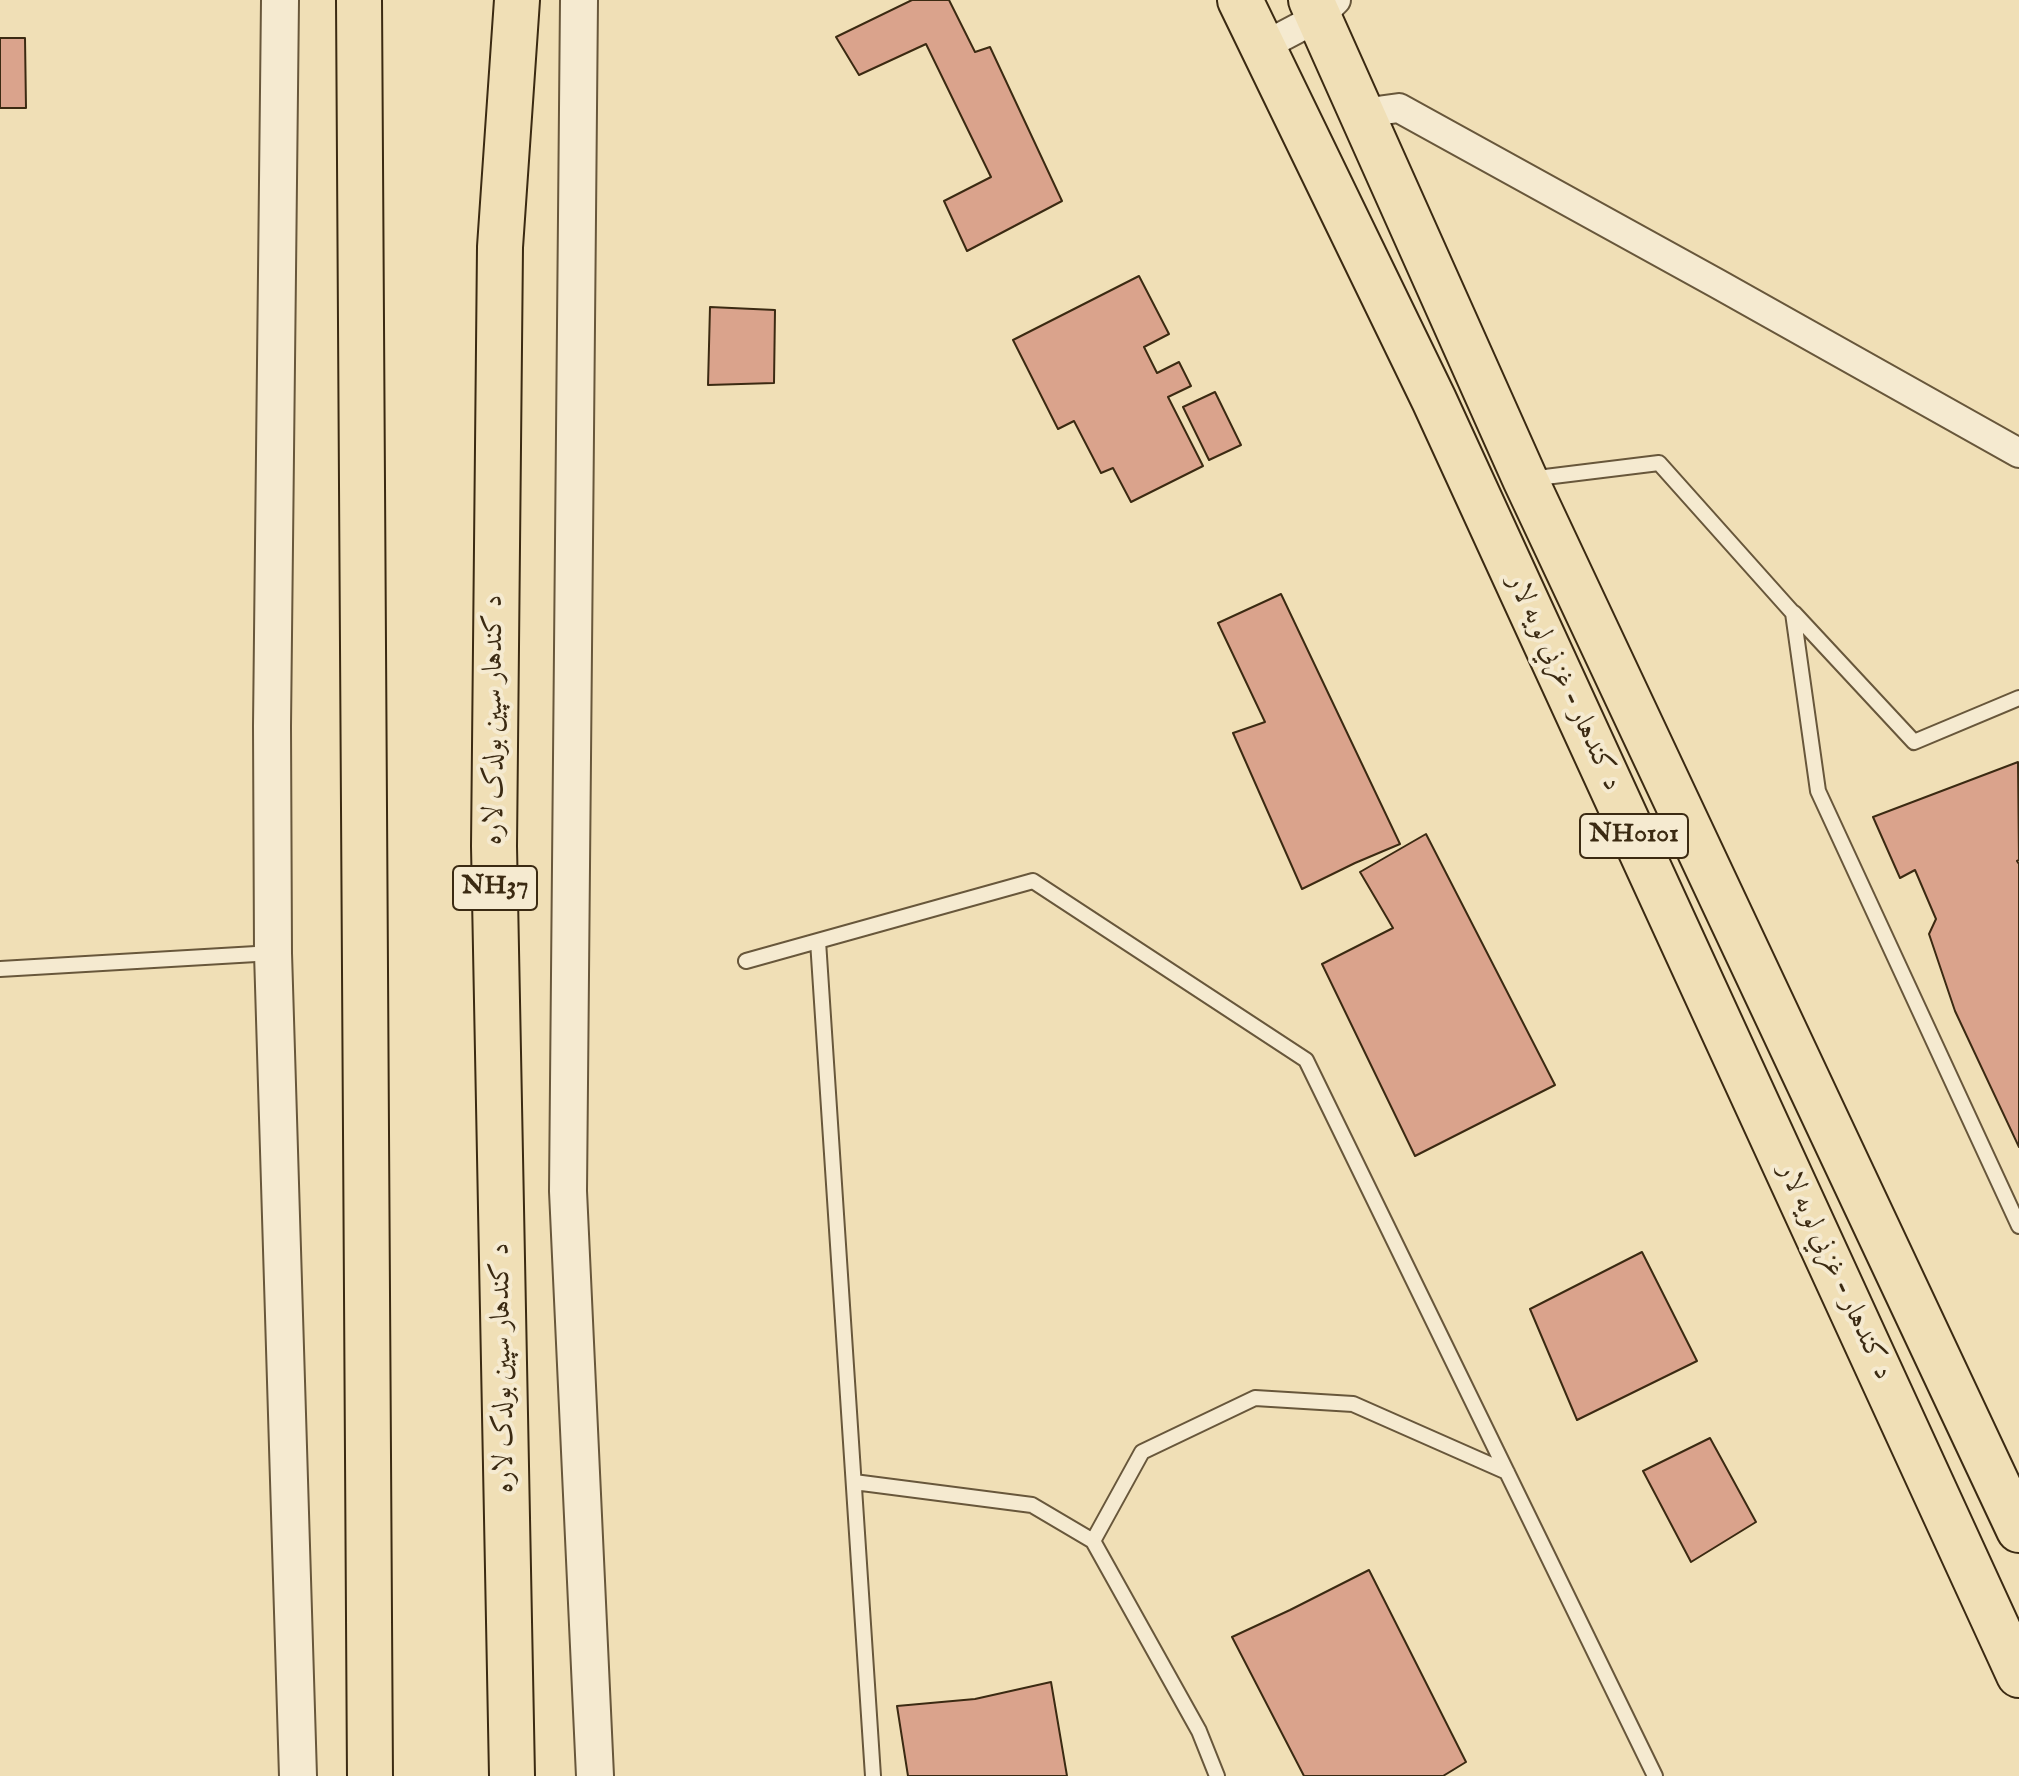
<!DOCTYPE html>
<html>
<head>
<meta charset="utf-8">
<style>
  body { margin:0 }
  canvas { display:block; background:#f0dfb6 }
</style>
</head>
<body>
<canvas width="2019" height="1776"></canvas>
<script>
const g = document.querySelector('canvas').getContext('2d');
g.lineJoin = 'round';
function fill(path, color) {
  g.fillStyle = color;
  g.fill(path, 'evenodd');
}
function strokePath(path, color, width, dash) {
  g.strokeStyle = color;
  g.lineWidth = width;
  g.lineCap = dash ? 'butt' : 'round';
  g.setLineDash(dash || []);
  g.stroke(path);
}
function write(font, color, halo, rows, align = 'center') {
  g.font = font + ' "IM FELL English",Amiri,serif';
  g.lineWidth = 8;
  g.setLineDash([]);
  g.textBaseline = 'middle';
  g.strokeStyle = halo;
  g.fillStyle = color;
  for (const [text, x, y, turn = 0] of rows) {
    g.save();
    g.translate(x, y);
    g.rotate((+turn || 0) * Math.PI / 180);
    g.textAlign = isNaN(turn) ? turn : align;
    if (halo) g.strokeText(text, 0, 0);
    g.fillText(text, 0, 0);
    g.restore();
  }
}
const building = new Path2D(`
  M912 0H949L975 52 990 47 1062 201 967 251 944 201 991 177 926 44 859 75 836 37Z
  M0 38H25L26 108H0Z
  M1139 276 1169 334 1144 347 1157 373 1179 362 1191 386 1168 397 1203 466 1131 502 1113 468 1101 473 1074 421 1058 429 1013 340Z
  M710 307 775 310 774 383 708 385Z
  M1215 392 1241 445 1209 460 1183 407Z
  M1281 594 1400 844 1355 863 1302 889 1233 733 1265 722 1218 623Z
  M2018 762 2019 860 2017 861 2019 864V1147L1955 1011 1929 934 1936 919 1915 870 1900 878 1873 817Z
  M1426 834 1555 1085 1415 1156 1322 964 1393 928 1360 872Z
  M1642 1252 1697 1361 1577 1420 1530 1309Z
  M1710 1438 1756 1522 1691 1562 1643 1471Z
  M1369 1570 1466 1762 1443 1776H1304L1232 1637 1290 1610Z
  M1051 1682 1067 1776H908L897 1706 975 1699Z`);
fill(building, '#daa38c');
strokePath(building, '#3b2a12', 2);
const service = new Path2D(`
  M1529 479 1659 463 1793 613 1818 791 2019 1226
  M1794 613 1914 742 2019 698
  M818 941 873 1776
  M746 961 1033 881 1306 1060 1655 1776
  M0 969 273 953
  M854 1482 1032 1505 1093 1541 1199 1731 1217 1776
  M1093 1541 1142 1452 1255 1398 1353 1404 1507 1472`);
const minor = new Path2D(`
  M1262 47 1319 17 1336 0
  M1362 113 1399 108 1718 284 2019 453`);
const tertiary = new Path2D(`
  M280 0 272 726 273 953 298 1776
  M579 0 568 1191 595 1776`);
const trunk = new Path2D(`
  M359 0 370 1776
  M1240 0 1434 400 2019 1675
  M1311 0 1525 479 2019 1530
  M512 1776 494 846 500 247 517 0`);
strokePath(service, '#68573b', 18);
strokePath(minor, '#68573b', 32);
strokePath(tertiary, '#68573b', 40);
strokePath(trunk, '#3b2a12', 48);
strokePath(service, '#f5ead0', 14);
strokePath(minor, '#f5ead0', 28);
strokePath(tertiary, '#f5ead0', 36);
strokePath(trunk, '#f0dfb6', 44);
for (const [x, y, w] of [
  [1634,836,108],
  [495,888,84]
]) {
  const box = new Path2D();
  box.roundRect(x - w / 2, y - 22, w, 44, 6);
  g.fillStyle = '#f5ead0';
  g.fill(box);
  strokePath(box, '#3b2a12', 2);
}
write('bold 26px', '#3b2a12', null, [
  ["NH0101",1634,836],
  ["NH37",495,888]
]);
write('28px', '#3b2a12', '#f5ead0', [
  ["د کندهار - غزني لويه لار",1563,683,65],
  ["د کندهار سپین بولدک لاره",495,720,-90],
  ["د کندهار - غزني لويه لار",1834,1272,65],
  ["د کندهار سپین بولدک لاره",504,1368,-91]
]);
</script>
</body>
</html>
